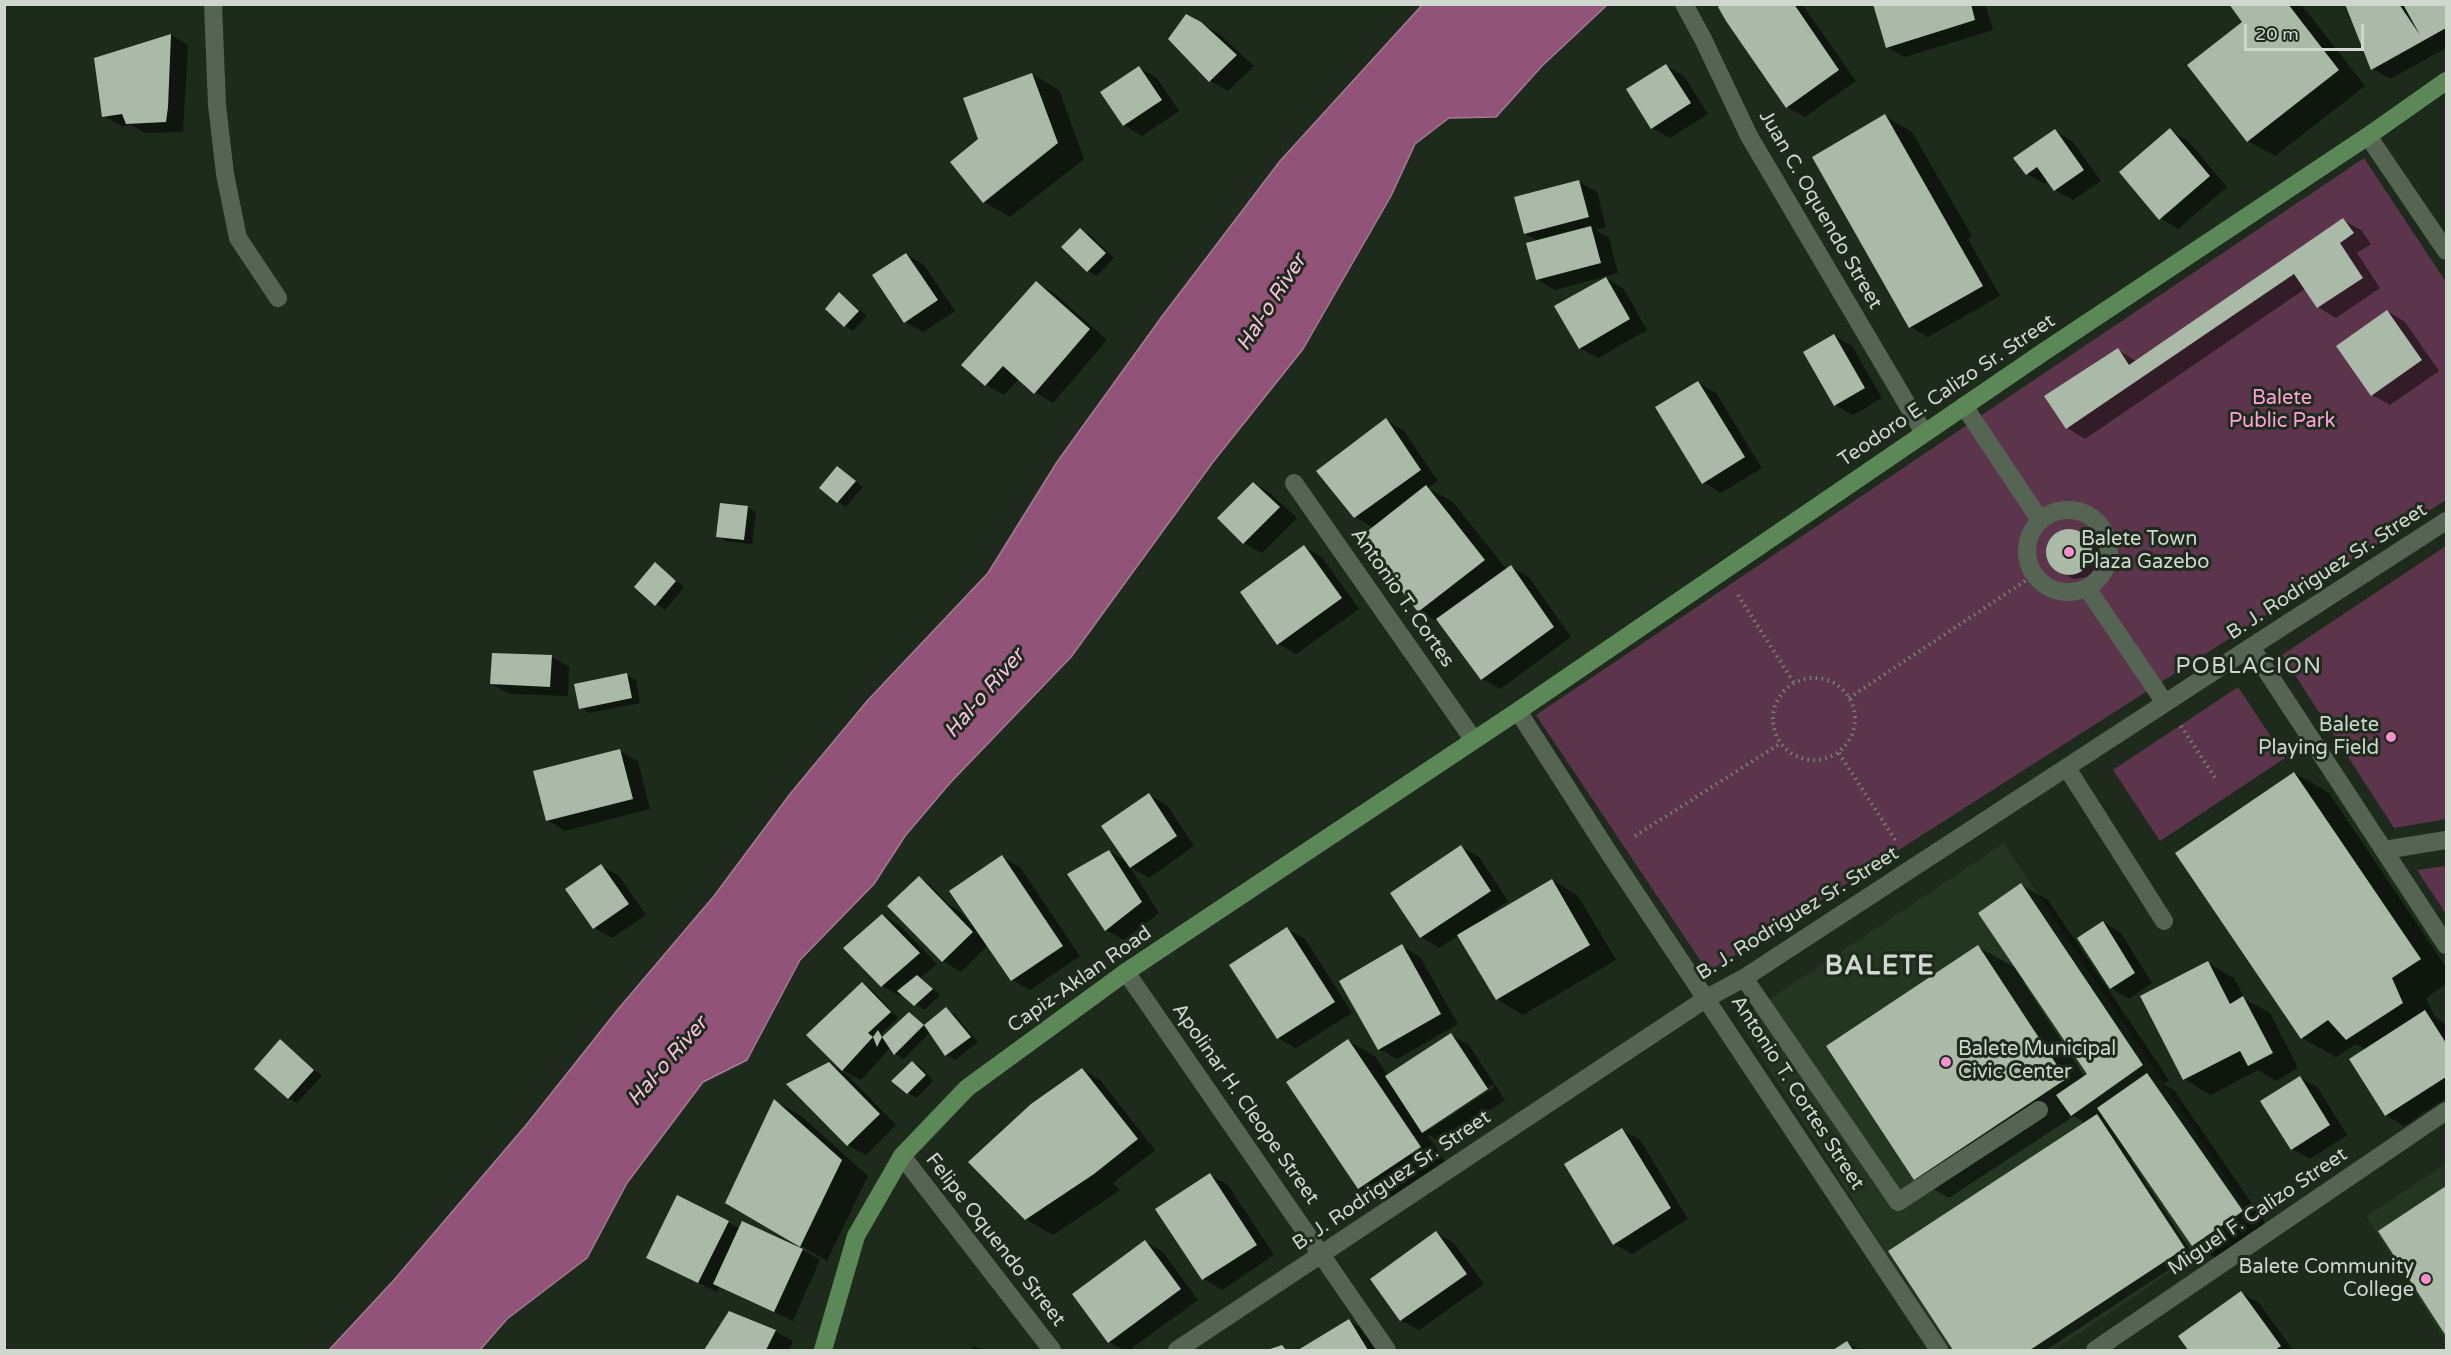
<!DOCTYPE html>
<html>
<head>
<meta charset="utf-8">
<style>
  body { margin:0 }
  #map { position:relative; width:2451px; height:1355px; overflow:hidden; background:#1d2a1c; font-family:"Varela Round",sans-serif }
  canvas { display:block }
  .frame { position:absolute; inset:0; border:6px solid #cfd7ce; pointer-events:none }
  .scale { position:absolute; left:2244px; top:24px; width:120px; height:27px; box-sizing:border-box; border:3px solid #cfd7ce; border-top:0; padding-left:8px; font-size:18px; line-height:21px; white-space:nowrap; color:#cfd7ce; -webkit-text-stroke:4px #1d2a1c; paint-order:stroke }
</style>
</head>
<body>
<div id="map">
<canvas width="2451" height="1355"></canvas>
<div class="frame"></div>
<div class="scale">20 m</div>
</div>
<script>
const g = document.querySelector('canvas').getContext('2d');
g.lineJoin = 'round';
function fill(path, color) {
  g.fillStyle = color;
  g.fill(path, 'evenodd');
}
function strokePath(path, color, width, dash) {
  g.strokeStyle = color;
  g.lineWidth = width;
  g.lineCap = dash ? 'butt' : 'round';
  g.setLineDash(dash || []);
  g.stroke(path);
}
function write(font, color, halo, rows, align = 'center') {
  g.font = font + ' "Varela Round",sans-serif';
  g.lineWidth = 6;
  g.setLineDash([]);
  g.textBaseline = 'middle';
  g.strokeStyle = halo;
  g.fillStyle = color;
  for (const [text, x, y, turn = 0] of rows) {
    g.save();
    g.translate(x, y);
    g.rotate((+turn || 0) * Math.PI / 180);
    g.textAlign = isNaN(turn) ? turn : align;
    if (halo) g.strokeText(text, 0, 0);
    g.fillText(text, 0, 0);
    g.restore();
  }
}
fill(new Path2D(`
  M2004 843 2252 1217 2055 1350H1948L1738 1020Z
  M2446 1164V1342L2366 1216Z`), '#243522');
fill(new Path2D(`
  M2364 158 2446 282V500L1708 972 1536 715Z
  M2446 546V819L2394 828 2282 655Z
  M2238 687 2285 758 2160 841 2113 770Z
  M2446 866V914L2417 870Z`), '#5c354c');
const water = new Path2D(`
  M1423 4 1607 5 1542 66 1496 117 1449 118 1415 144 1391 196 1303 349 1213 462 1071 657 950 783 905 836 874 884 800 960 747 1060 703 1082 627 1183 587 1258 507 1319 480 1350H329L394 1280 527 1124 619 1008 714 896 790 794 868 700 988 573 1057 462 1163 315 1280 161Z`);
fill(water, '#925379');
strokePath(water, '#a47b92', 1.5);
fill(new Path2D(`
  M1723 4H1802L1856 81 1805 117 1787 107Z
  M1874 4H1985L1993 30 1905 57 1887 47Z
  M2231 4H2301L2365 86 2275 156 2248 141 2189 66 2244 22Z
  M2347 4H2446V48L2390 79 2373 69Z
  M1200 23 1219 34 1254 66 1228 91 1210 81Z
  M171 35 188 45 183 132 145 133 131 125 122 126 104 116Z
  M1666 66 1684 76 1708 114 1670 138 1652 128Z
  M1139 68 1157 78 1179 111 1142 136 1124 125Z
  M1032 74 1059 90 1084 159 1010 217 984 202 979 140Z
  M1885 116 1912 132 1972 236 1968 239 2000 296 1928 337 1910 327Z
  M2170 130 2188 141 2227 187 2178 229 2160 218Z
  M2055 131 2073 142 2101 181 2073 200 2055 190 2049 181 2045 184 2027 174Z
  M1579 182 1597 192 1606 227 1596 230 1609 238 1618 273 1555 290 1537 279 1539 241 1525 234Z
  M2343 220 2361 230 2371 244 2357 253 2380 288 2336 318 2318 307 2305 289 2085 439 2067 428 2046 397 2118 350 2137 362Z
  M1080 230 1089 234 1114 258 1097 276 1088 271Z
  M906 254 924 265 955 311 923 332 905 322Z
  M1606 278 1624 289 1647 330 1598 358 1580 348Z
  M1036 283 1054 293 1107 340 1053 403 1035 392 1019 379 1004 395 986 385 963 365Z
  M840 294 867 316 853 331 845 326Z
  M2387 311 2405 322 2439 371 2390 405 2372 395 2338 346Z
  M1834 336 1852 346 1882 398 1853 415 1835 405Z
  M1698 383 1716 393 1762 468 1721 493 1703 482Z
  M1386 420 1404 431 1438 481 1428 488 1453 502 1507 570 1511 567 1529 577 1571 637 1500 689 1482 679 1442 624 1419 611 1362 537 1374 528 1355 517Z
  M838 468 863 487 846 507 838 502Z
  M1254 483 1271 494 1297 518 1262 553 1244 543 1219 518Z
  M747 507 756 512 752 544 726 541 718 536Z
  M2072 531 2089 538 2099 548 2100 562 2093 574 2087 577 2074 579 2058 571 2049 560V546L2057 534Z
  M1304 547 1322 557 1359 609 1296 654 1278 644Z
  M655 564 684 587 665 610 636 587Z
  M551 656 569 667 568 696 510 694 492 684Z
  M627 675 636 680 640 703 589 713 581 708Z
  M620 751 638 761 650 809 565 831 547 820Z
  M2295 773 2329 793 2446 967V984L2426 998 2435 1017 2443 1022 2446 1028V1098L2404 1126 2386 1115 2366 1050 2356 1044 2336 1057 2302 1038Z
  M1149 795 1167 805 1194 846 1149 878 1130 867 1159 913 1124 940 1106 930 1109 851 1127 862Z
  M1461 847 1479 857 1508 901 1488 915 1489 917 1552 880 1578 896 1616 960 1523 1015 1497 999 1459 935 1439 948 1421 937 1392 893Z
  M1002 857 1020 867 1080 956 1030 990 1012 980 988 945 961 972 943 961 889 906 919 878 928 883 949 905 958 910 972 924Z
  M601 866 619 876 646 915 612 938 594 928Z
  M2021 885 2048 900 2169 1080 2164 1084 2174 1090 2268 1227 2220 1260 2193 1245 2134 1158 2131 1160 2193 1254 2046 1350H1955L1890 1252 2085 1123 2074 1116 1949 1198 1915 1178 1978 947 2018 969ZM2025 980 2089 1074 2085 1077 2023 982Z
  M883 915 900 926 937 964 920 978 940 995 924 1010 903 994 900 996 882 986Z
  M2103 922 2121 933 2152 983 2129 999 2111 988Z
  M1287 929 1305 939 1352 1013 1296 1048 1278 1038Z
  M1402 946 1420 957 1458 1024 1397 1059 1379 1049Z
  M2208 963 2234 978 2245 999 2270 1013 2298 1068 2276 1081 2258 1070 2211 1095 2184 1079 2143 997Z
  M862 984 871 989 898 1018 881 1034 885 1036 910 1013 926 1026 946 1009 954 1014 978 1042 955 1060 946 1055 930 1032 904 1059 895 1054 891 1047 861 1080 844 1071 809 1035Z
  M1451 1035 1469 1045 1505 1100 1441 1142 1427 1134 1446 1163 1386 1204 1359 1188 1288 1082 1348 1041 1375 1056 1388 1076ZM1493 1084 1495 1087 1429 1130V1127Z
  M281 1041 322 1076 297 1103 288 1098Z
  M912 1062 921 1067 933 1081 917 1098 908 1093Z
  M829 1064 845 1073 896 1125 866 1155 848 1145Z
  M1082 1069 1100 1080 1155 1150 1113 1183 1120 1190 1053 1235 1026 1219Z
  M2300 1077 2318 1088 2347 1135 2310 1159 2292 1149Z
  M775 1101 801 1116 868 1176 827 1261 726 1202Z
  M1622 1130 1640 1140 1688 1219 1632 1254 1614 1244Z
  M1210 1175 1228 1185 1274 1255 1222 1290 1204 1279 1157 1210Z
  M2446 1188V1334L2380 1232Z
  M728 1222 740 1229 803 1250 820 1260 793 1321 720 1286 717 1292 666 1267Z
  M1436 1233 1454 1243 1484 1284 1419 1330 1401 1320 1372 1279Z
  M1145 1242 1163 1252 1198 1300 1129 1350H1124L1109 1342Z
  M2241 1293 2259 1303 2293 1350H2190L2180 1336Z
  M729 1313 775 1331 793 1341 789 1350H706Z
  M1349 1321 1367 1331 1379 1350H1301Z
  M1847 1343 1861 1350H1836Z
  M975 1346 982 1350H970Z`), '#0007');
fill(new Path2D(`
  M1721 4H1794L1839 70 1786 108 1726 21 1718 7Z
  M1873 4H1971L1975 20 1886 48Z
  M2229 4H2288L2339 70 2247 142 2187 65 2242 22Z
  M2345 4H2399L2420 35 2404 6 2446 5V28L2371 70Z
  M1186 14 1201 22 1237 55 1209 82 1168 39Z
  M171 34 168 107 166 122 126 124 122 114 102 117 94 58Z
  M1666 64 1691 103 1651 129 1626 89Z
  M1139 66 1162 100 1123 126 1100 92Z
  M1032 73 1058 143 983 203 950 162 978 139 963 98Z
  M1885 114 1983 286 1909 328 1812 157Z
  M2170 128 2210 176 2159 220 2119 172Z
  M2055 129 2084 170 2054 191 2037 167 2026 175 2013 158Z
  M1579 180 1589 217 1524 234 1514 197Z
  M2343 218 2354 233 2340 243 2363 278 2317 308 2294 274 2066 429 2044 396 2118 348 2129 365Z
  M1591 226 1601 263 1536 280 1526 243Z
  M1080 228 1106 253 1087 272 1061 247Z
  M906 253 938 300 904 323 872 275Z
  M1606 277 1630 319 1579 349 1554 306Z
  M1036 281 1090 329 1034 394 1003 366 985 386 961 365Z
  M839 292 859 311 844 327 825 309Z
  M2387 310 2422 360 2371 396 2336 346Z
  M1834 334 1865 388 1834 406 1803 352Z
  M1698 381 1745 457 1702 484 1655 407Z
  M1386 418 1421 470 1354 518 1316 471Z
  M837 466 856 481 837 503 819 488Z
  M1253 482 1280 507 1243 544 1217 518Z
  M1426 485 1485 560 1418 612 1360 537Z
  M720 503 748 506 744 540 716 537Z
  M2046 552a23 23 0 1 1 46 0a23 23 0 1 1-46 0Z
  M1304 545 1342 598 1277 645 1240 592Z
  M655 562 676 581 655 606 634 587Z
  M1511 565 1554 627 1481 680 1436 619Z
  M492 653 552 655 550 687 490 684Z
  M627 673 632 698 579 709 574 684Z
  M620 749 633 799 546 821 533 771Z
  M2294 772 2421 959 2392 978 2403 1003 2346 1040 2328 1020 2301 1039 2175 853Z
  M1149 793 1177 836 1130 868 1101 826Z
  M1461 845 1491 891 1420 938 1390 893Z
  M1109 850 1142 902 1105 931 1067 874Z
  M1002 855 1063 946 1011 981 949 891Z
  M601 864 629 904 593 929 565 889Z
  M919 876 973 932 942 962 887 906Z
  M1552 879 1590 945 1496 1000 1457 935Z
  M2021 883 2143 1065 2071 1116 2056 1095 2087 1074 1978 913Z
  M882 914 920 953 881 987 843 948Z
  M2103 921 2135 973 2110 989 2077 938Z
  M1287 927 1335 1002 1277 1039 1229 965Z
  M1402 944 1441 1014 1378 1050 1339 981Z
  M1978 945 2066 1079 1914 1180 1826 1046Z
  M2208 961 2230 1004 2243 996 2273 1053 2248 1066 2240 1051 2183 1080 2140 996Z
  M917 975 933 989 914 1006 897 991Z
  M862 982 891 1012 868 1033 873 1037 842 1071 806 1035Z
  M946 1007 971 1037 945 1056 924 1025Z
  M2425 1010 2446 1043V1077L2385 1116 2349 1059Z
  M909 1012 924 1025 894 1055 882 1037Z
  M878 1030 882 1037 877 1047 873 1037Z
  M1451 1033 1488 1089 1422 1133 1385 1076Z
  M280 1039 314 1070 288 1099 254 1069Z
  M1348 1039 1421 1147 1358 1189 1286 1082Z
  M912 1061 926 1075 907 1094 891 1081Z
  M829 1062 880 1114 847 1146 786 1084Z
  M1082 1068 1138 1139 1094 1174 1025 1220 968 1162 1031 1104Z
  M2147 1073 2243 1211 2192 1246 2097 1108Z
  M2300 1076 2330 1125 2291 1150 2260 1101Z
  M774 1099 842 1160 800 1247 725 1203Z
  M2097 1114 2185 1248 2030 1350H1953L1888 1251Z
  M1622 1128 1671 1208 1613 1245 1564 1164Z
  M1210 1173 1257 1245 1202 1280 1155 1209Z
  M2446 1186V1336L2378 1231Z
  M677 1195 729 1221 698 1283 646 1258Z
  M742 1221 803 1249 774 1312 713 1284Z
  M1436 1231 1467 1274 1400 1321 1370 1279Z
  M1145 1240 1181 1289 1108 1343 1072 1294Z
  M2241 1291 2281 1346 2275 1350H2188L2178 1336Z
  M729 1311 776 1330 766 1350H704Z
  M1349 1319 1368 1350H1298Z
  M1847 1341 1853 1350H1833Z
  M1282 1345 1286 1350H1267Z`), '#aab9a8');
strokePath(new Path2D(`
  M1738 595 1794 683
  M1773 719a41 41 0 1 1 82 0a41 41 0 1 1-82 0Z
  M1849 698 2034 575
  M2181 726 2216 779
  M1839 753 1897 843
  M1635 836 1781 743`), '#778176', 4, [1.5, 4.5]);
strokePath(new Path2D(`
  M213 4 217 105 225 174 238 238 278 298
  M1684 4 1703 39 1749 136 1924 433
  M2368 136 2446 251
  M1964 406 2040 520
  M1294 483 1473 739
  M2027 551a41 41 0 1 1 82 0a41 41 0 1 1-82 0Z
  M2087 588 2165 703
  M2251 647 2446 945
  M1518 711 1609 853 1939 1350
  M2067 768 2164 921
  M2384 850 2446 840
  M1126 972 1387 1350
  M1744 978 1898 1202 2039 1110
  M902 1156 1052 1350
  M1177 1350 1707 998 1744 978 2251 647 2446 521
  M2095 1350 2446 1111`), '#566454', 18);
strokePath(new Path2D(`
  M823 1350 856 1236 902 1156 967 1088 1126 972 1518 711 2045 351 2368 136 2446 81`), '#5b8856', 18);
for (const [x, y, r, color] of [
  [2069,552,6,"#f790ce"],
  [2391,737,6,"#f790ce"],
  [1946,1062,6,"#f790ce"],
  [2426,1279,6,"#f790ce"]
]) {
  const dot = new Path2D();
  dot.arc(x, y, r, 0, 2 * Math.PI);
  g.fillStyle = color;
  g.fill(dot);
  strokePath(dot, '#1d2a1c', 2);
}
write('20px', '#cfd7ce', '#1d2a1c', [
  ["Juan C. Oquendo Street",1820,210,60],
  ["Teodoro E. Calizo Sr. Street",1947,391,-34],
  ["B. J. Rodriguez Sr. Street",2327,572,-33],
  ["Antonio T. Cortes",1402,598,55],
  ["B. J. Rodriguez Sr. Street",1798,914,-32],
  ["Capiz-Aklan Road",1080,980,-35],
  ["Antonio T. Cortes Street",1797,1093,57],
  ["Apolinar H. Cleope Street",1245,1104,55],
  ["B. J. Rodriguez Sr. Street",1392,1181,-34],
  ["Miguel F. Calizo Street",2258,1212,-34],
  ["Felipe Oquendo Street",995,1240,52]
]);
write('20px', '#fea1d8', '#1d2a1c', [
  ["Balete",2282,399],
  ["Public Park",2282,422]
]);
write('20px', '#cfd7ce', '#1d2a1c', [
  ["Balete Town",2081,540],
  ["Plaza Gazebo",2081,563],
  ["Balete",2379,726,"right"],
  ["Playing Field",2379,749,"right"],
  ["Balete Municipal",1958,1050],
  ["Civic Center",1958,1073],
  ["Balete Community",2414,1268,"right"],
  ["College",2414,1291,"right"]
], 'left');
write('italic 21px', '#f9c0e0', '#1d2a1c', [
  ["Hal-o River",1272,303,-57],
  ["Hal-o River",985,694,-49],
  ["Hal-o River",668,1062,-49]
]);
g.letterSpacing = '1.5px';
write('22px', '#cfd7ce', '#1d2a1c', [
  ["POBLACION",2249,667]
]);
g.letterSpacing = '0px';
g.letterSpacing = '1.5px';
write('bold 26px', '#cfd7ce', '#1d2a1c', [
  ["BALETE",1880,967]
]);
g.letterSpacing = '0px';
</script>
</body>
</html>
